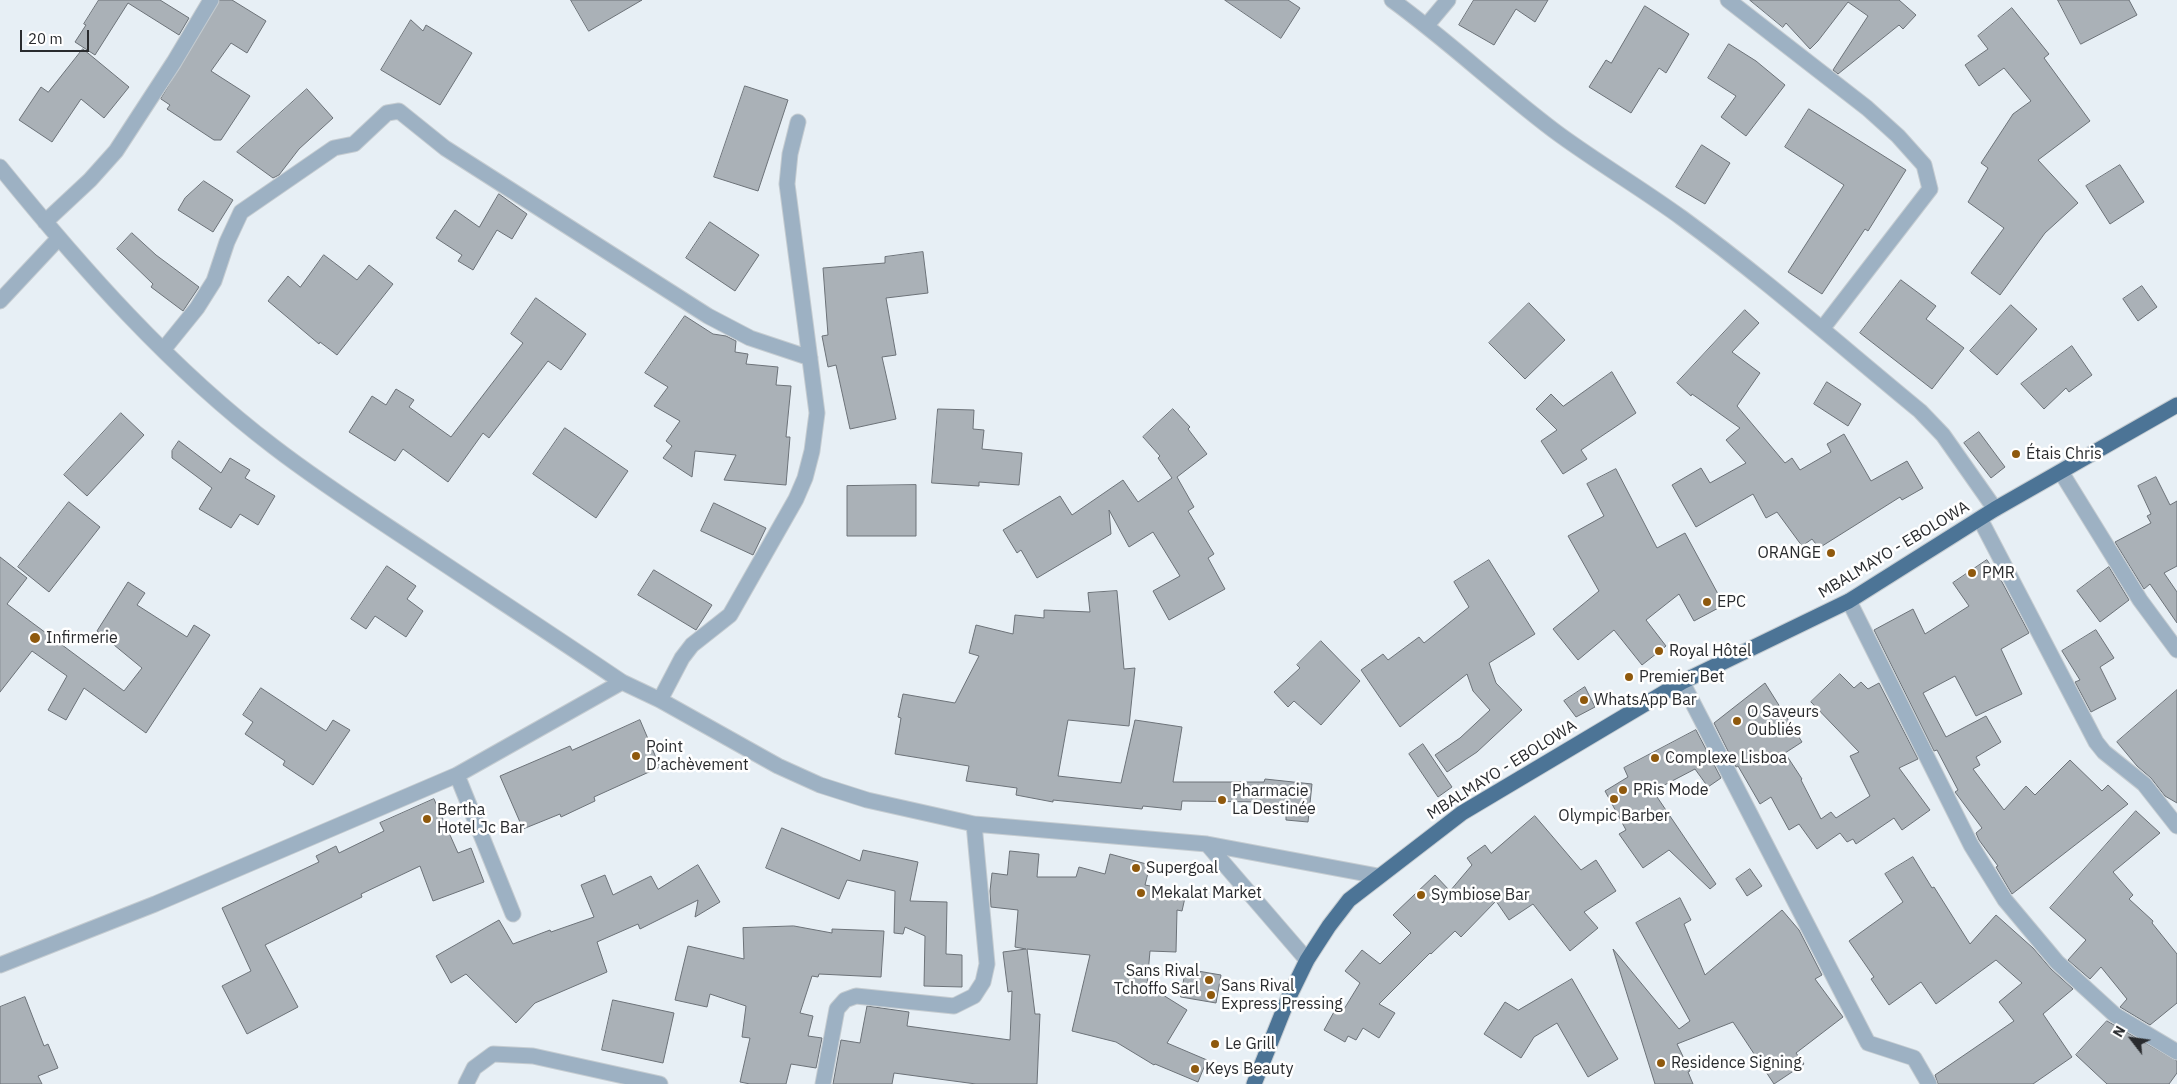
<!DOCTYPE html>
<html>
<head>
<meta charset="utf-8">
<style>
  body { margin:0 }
  #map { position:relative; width:2177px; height:1084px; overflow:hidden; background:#e7eff5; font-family:"IBM Plex Sans",sans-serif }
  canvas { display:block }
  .north { position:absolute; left:2107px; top:1014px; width:50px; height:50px; -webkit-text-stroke:4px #fff; paint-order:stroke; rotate:300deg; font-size:14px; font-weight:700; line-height:20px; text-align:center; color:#292b2e }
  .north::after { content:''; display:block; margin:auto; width:18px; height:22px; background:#292b2e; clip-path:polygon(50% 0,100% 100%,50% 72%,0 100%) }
  .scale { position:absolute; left:20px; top:30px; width:69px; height:22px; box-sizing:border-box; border:2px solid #292b2e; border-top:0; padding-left:6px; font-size:15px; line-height:18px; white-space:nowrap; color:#292b2e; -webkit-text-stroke:4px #fff; paint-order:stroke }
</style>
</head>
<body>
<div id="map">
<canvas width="2177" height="1084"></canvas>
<div class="north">N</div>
<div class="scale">20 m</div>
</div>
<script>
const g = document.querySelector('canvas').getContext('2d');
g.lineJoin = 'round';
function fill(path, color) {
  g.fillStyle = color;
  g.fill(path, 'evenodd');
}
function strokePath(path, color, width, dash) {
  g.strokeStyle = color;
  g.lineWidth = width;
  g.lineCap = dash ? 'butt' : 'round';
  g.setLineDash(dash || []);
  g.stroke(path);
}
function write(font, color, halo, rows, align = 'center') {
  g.font = font + ' "IBM Plex Sans",sans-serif';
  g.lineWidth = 5;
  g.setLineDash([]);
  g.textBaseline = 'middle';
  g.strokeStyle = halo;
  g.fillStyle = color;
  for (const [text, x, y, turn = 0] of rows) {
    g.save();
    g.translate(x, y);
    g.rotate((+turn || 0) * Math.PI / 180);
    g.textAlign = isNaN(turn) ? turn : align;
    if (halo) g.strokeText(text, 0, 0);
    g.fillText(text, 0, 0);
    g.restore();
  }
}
const building = new Path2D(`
  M99 0H160L189 18 179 35 128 3 95 55 75 42 86 25 84 24Z
  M220 0H232L266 21 247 53 231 43 211 71 250 96 221 140H214L167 109 170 105 161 99Z
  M571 0H642L589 31Z
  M1225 0H1288L1300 8 1281 38Z
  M1474 0H1548L1535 22 1516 9 1494 45 1459 25Z
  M1750 0H1899L1916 15 1903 29 1899 25 1838 74 1833 70 1868 16 1848 2 1818 41 1810 49 1786 23 1783 27Z
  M2058 0H2129L2137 15 2081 44Z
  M1645 6 1689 34 1666 73 1659 68 1631 113 1589 87 1606 60 1611 63Z
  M2012 8 2049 54 2044 58 2090 121 2038 160 2078 203 2045 233 2000 295 1971 273 2004 228 1968 202 1988 168 1981 163 2013 114 2031 101 2004 68 1979 86 1965 65 1988 49 1978 36Z
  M411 20 423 31 426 25 472 53 440 105 381 70Z
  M1729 44 1756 61 1785 85 1746 136 1721 117 1736 96 1708 78Z
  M83 49 129 87 104 118 81 99 52 142 19 120 41 87 48 92Z
  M745 86 788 100 758 191 714 177Z
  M307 89 333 118 299 149 279 175 273 178 237 152Z
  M1809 109 1906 170 1868 231 1865 229 1822 294 1788 272 1844 185 1785 147Z
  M1702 145 1730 163 1705 204 1676 187Z
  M2120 165 2144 202 2110 224 2086 186Z
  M204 181 233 200 213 232 178 210 185 198Z
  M499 194 527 214 512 239 497 230 473 270 458 261 462 255 436 238 455 210 479 227Z
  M710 222 759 255 735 291 686 258Z
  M132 233 156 255 199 287 183 311 151 287 153 284 117 249Z
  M923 252 928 293 886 298 896 355 882 357 896 419 850 429 836 365 828 367 822 336 828 335 823 268 885 263V257Z
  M324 255 357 280 369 265 393 284 337 355 320 342 319 344 268 301 288 276 300 287Z
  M1901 280 1936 306 1926 319 1964 348 1932 389 1860 333Z
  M2142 286 2157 307 2138 321 2123 299Z
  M536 298 586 334 561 370 548 361 489 438 483 433 448 482 403 449 395 461 349 432 372 396 386 405 396 389 414 400 409 407 451 437 523 343 511 334Z
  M1529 303 1565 340 1525 379 1489 343Z
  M2011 305 2037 329 1997 375 1970 351Z
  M1745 310 1759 323 1732 352 1760 373 1737 406 1785 463 1792 458 1800 470 1831 452 1827 444 1844 434 1871 481 1907 461 1923 488 1902 500 1900 497 1819 548 1812 539 1802 546 1777 512 1766 518 1753 494 1696 527 1672 485 1701 468 1710 483 1746 463 1726 440 1740 428 1692 394 1691 396 1677 383Z
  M685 316 713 334 726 336 736 341 735 352 748 354 746 364 778 367 776 385 791 386 786 437H790L786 485 724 480 736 455 695 451 692 477 663 458 672 446 666 441 680 421 654 406 668 387 645 373Z
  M2072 346 2092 375 2069 392 2066 388 2044 409 2021 384Z
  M1612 372 1636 413 1581 450 1587 459 1563 474 1541 441 1557 430 1536 409 1551 394 1563 406Z
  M1827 382 1861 404 1848 426 1814 404Z
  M938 409 974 410 973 429 984 430 982 449 1022 453 1019 485 979 482V486L932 483Z
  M1173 409 1190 427 1188 429 1207 454 1177 477 1194 507 1188 511 1214 554 1208 558 1225 589 1169 620 1153 591 1180 576 1153 532 1129 547 1109 510 1111 534 1037 578 1021 550 1017 553 1003 530 1060 496 1072 515 1123 480 1138 502 1172 478 1158 458 1160 456 1143 437Z
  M121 413 144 435 87 496 64 475Z
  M565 428 628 471 596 518 533 474Z
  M1979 432 2005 467 1991 478 1964 443Z
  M179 441 221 473 230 458 250 470 245 478 275 496 258 525 240 514 231 528 199 509 212 488 172 458V451Z
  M1616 469 1657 548 1685 533 1724 605 1694 621 1679 594 1646 620 1666 646 1642 665 1614 630 1578 660 1553 629 1599 591 1568 536 1604 516 1587 484Z
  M2156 477 2170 505 2177 501V566L2164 573 2177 592V623L2150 584 2144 589 2115 542 2151 523 2147 516 2151 514 2138 486Z
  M916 485V536H847V486Z
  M69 502 100 527 49 592 18 567Z
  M714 503 766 528 753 555 701 531Z
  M0 557 27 578 7 604 124 691 142 668 97 631 128 582 145 593 137 605 187 637 194 625 210 635 146 733 84 688 66 720 48 710 67 676 32 651 0 692Z
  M1489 560 1535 634 1489 663 1496 683 1522 710 1477 752 1447 772 1435 755 1460 738 1490 710 1473 691 1467 674 1400 727 1361 670 1383 654 1388 660 1419 637 1424 643 1469 607 1454 582Z
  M1987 560 2002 582 2029 633 2001 649 2022 694 1976 716 1955 676 1923 693 1946 737 1986 716 2001 742 1976 757 1980 765 1973 769 2004 810 2026 786 2035 795 2070 760 2102 791 2108 785 2128 804 2012 894 1996 867 1998 866 1979 840 1976 833 1982 828 1955 792 1958 790 1937 750 1934 751 1874 630 1913 609 1925 634 1969 606 1953 583Z
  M387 566 416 586 407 599 423 611 406 637 375 616 366 629 351 619Z
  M2109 567 2129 600 2100 622 2077 591Z
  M654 570 712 605 696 630 638 595Z
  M1117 591 1124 669 1135 668 1129 726 1068 720 1058 776 1121 783 1135 720 1182 727 1173 782H1264L1265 779 1312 784 1308 822 1286 820V813L1261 810 1262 802 1182 801 1181 810 1143 806 1142 809 1053 800V802L1016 795 1017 788 966 781 969 766 895 754 901 718 898 717 903 694 955 703 979 656 969 653 976 625 1013 634 1015 615 1044 618V610L1090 612 1088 593Z
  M2096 630 2114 658 2100 667 2116 699 2091 712 2075 682 2080 680 2062 651Z
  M1321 641 1360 681 1321 725 1294 701 1288 707 1274 692 1300 668 1297 665Z
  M1840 674 1854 688 1861 682 1868 689 1879 683 1918 759 1899 768 1930 810 1902 830 1894 818 1856 844 1853 839 1847 842 1840 833 1817 849 1799 824 1789 830 1771 797 1760 804 1738 766 1736 767 1714 723 1765 683 1802 742 1785 753 1802 779 1801 780 1821 819 1831 812 1836 818 1870 796 1850 756 1859 752 1811 702Z
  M1585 687 1595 707 1576 717 1564 701Z
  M261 688 326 731 333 720 350 730 313 785 283 765 285 761 245 734 253 722 243 715Z
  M2177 690V803L2165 796 2151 778 2137 766 2117 742Z
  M640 720 660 767 594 797 595 801 561 817 560 814 523 829 500 776 570 746 572 750Z
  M1696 730 1721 778 1708 787 1695 769 1653 791 1716 884 1710 889 1669 850 1643 868 1619 834 1626 830 1605 791 1628 777 1624 768Z
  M1423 744 1452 787 1438 797 1409 754Z
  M434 799 458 853 471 848 484 882 433 901 420 866 361 894 362 897 265 945 298 1007 247 1034 222 986 251 971 222 908 319 862 316 856 336 846 339 853 384 831 380 823Z
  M2136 811 2160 833 2113 872 2133 895 2129 899 2153 921 2152 923 2177 954V1003L2150 1025 2120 1007 2127 999 2101 967 2090 979 2068 960 2086 940 2050 908Z
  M1535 816 1581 870 1596 860 1616 891 1584 912 1598 928 1570 951 1533 904 1509 920 1496 901 1461 937 1455 931 1431 954 1430 953 1379 1004 1395 1013 1379 1038 1363 1028 1356 1040 1348 1036 1345 1042 1324 1030 1335 1010 1341 1014 1360 983 1345 971 1362 950 1380 964 1411 933 1393 915 1435 875 1450 891 1472 865 1467 858 1485 845 1491 853Z
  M782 828 860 861 863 850 918 862 910 901 947 902 946 954 962 955V987L924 986 925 936 905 927 903 934 894 933 895 891 847 880 839 899 766 868Z
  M1010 851 1039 854 1037 877H1076L1079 867 1105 874 1110 854 1150 865 1145 885 1186 893 1182 911 1177 910 1176 952 1150 951 1147 985 1187 1010 1167 1043 1207 1060 1198 1082 1155 1064 1154 1065 1116 1042 1072 1031 1090 955 1027 949 1035 1014H1040L1037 1084H976L894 1073 892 1084H833L841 1040 860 1043 867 1006 909 1012 907 1026 1010 1040 1012 991 1008 992 1003 952 1026 949 1015 947 1018 910 991 907 990 891 992 873 1007 875Z
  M1913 857 1932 888 1934 887 1970 944 1996 915 2033 948 2051 969 2073 989 2043 1014 2072 1057 2033 1084H1938L1935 1075 2014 1021 1999 1002 2022 983 1996 960 1936 1004 1921 982 1889 1005 1871 979 1874 977 1849 941 1903 902 1885 874Z
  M698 865 720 902 695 917 698 900 640 929 638 924 597 942 607 972 535 1003 516 1023 466 974 451 983 436 956 499 920 513 944 550 930 551 932 594 917 581 885 605 875 613 895 651 876 658 889Z
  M1750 869 1762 886 1747 896 1736 879Z
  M1680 898 1691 920 1684 924 1705 975 1782 910 1799 930 1822 975 1815 979 1843 1017 1796 1053 1804 1064 1774 1084 1733 1022 1677 1044 1690 1071 1688 1072 1693 1084H1655L1613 949 1679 1029 1690 1021 1636 923Z
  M794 926 832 933V929L884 931 881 977 819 974 818 977 812 976 800 1013 813 1016 808 1036 822 1038 816 1068 791 1064 786 1084H750L740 1082 750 1038 742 1037 746 1006 710 994 707 1007 675 1000 688 946 744 959 743 928Z
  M1186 969 1221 975 1216 1003 1181 997Z
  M1572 979 1618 1059 1588 1077 1557 1023 1534 1037 1521 1058 1484 1034 1505 1002 1518 1010Z
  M25 997 44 1046 48 1044 58 1068 38 1076 42 1084H0V1007Z
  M613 1000 674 1013 663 1063 602 1050Z
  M2107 1021 2177 1061V1073L2169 1084H2107L2076 1055Z`);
fill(building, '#aab1b7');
strokePath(building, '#6c7278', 1);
const minor = new Path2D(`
  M1392 0C1450 42 1502 92 1560 135 1600 164 1642 189 1682 218 1764 278 1841 346 1920 411L1943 435 1995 509
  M1728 0 1867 108 1898 136 1924 165 1930 189 1822 329
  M1427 25 1448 0
  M0 167C82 268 170 368 274 447 322 484 374 517 425 551 491 595 557 638 622 682L660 700 778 766 820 785 867 800 974 824 1207 844 1378 876
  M45 222 90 180 116 151 174 62 211 0
  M0 301 58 239
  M163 350 197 308 214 281 227 242 241 212 334 148 354 144 387 113 399 111 445 148 708 316 750 338 810 358
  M2061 472 2140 600 2177 650
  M1980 519 2096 742 2104 752 2144 784 2177 826
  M1849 601 1971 845 2005 900 2057 962 2115 1015 2177 1052
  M1682 682 1868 1043 1914 1058 1929 1084
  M660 700 682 658 692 645 730 615 796 499 805 478 812 451 817 413 787 184 790 154 798 122
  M457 775 513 914
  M1207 844 1307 960
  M0 965 155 904 457 775 622 682
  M466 1084 474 1068 493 1054 533 1056 660 1084
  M823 1084 837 1009 845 1000 856 996 954 1006 974 996 983 982 987 964 974 824`);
const trunk = new Path2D(`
  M1254 1084 1288 999 1307 960 1329 926 1349 900 1462 813 1682 682 1849 601 1995 509 2177 405`);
strokePath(minor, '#c5ccd1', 17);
strokePath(trunk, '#c5ccd1', 17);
strokePath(minor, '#9db1c3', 15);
strokePath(trunk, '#4c7496', 15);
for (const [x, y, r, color] of [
  [2016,454,5,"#8f590d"],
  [1831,553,5,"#8f590d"],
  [1972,573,5,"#8f590d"],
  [1707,602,5,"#8f590d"],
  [35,638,6,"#8f590d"],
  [1659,651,5,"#8f590d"],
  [1629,677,5,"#8f590d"],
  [1584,700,5,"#8f590d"],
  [1737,721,5,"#8f590d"],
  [636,756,5,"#8f590d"],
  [1655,758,5,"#8f590d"],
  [1623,790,5,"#8f590d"],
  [1614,799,5,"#8f590d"],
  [1222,800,5,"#8f590d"],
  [427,819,5,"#8f590d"],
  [1136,868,5,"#8f590d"],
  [1141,893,5,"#8f590d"],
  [1421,895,5,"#8f590d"],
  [1209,980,5,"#8f590d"],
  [1211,995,5,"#8f590d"],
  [1215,1044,5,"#8f590d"],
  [1661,1063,5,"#8f590d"],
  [1195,1069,5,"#8f590d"]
]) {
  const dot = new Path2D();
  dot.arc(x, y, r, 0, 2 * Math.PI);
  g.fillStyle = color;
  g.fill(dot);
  strokePath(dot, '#fff', 2);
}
write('16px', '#292b2e', '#fff', [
  ["Étais Chris",2026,454],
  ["ORANGE",1821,553,"right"],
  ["PMR",1982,573],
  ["EPC",1717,602],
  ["Infirmerie",46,638],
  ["Royal Hôtel",1669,651],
  ["Premier Bet",1639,677],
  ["WhatsApp Bar",1594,700],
  ["O Saveurs",1747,712],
  ["Oubliés",1747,730],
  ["Point",646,747],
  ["D’achèvement",646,765],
  ["Complexe Lisboa",1665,758],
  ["PRis Mode",1633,790],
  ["Pharmacie",1232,791],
  ["La Destinée",1232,809],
  ["Bertha",437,810],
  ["Hotel Jc Bar",437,828],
  ["Olympic Barber",1614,816,"center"],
  ["Supergoal",1146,868],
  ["Mekalat Market",1151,893],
  ["Symbiose Bar",1431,895],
  ["Sans Rival",1199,971,"right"],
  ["Tchoffo Sarl",1199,989,"right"],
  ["Sans Rival",1221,986],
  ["Express Pressing",1221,1004],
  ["Le Grill",1225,1044],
  ["Residence Signing",1671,1063],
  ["Keys Beauty",1205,1069]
], 'left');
write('16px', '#292b2e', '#fff', [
  ["MBALMAYO - EBOLOWA",1894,550,-31],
  ["MBALMAYO - EBOLOWA",1502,770,-32]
]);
</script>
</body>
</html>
